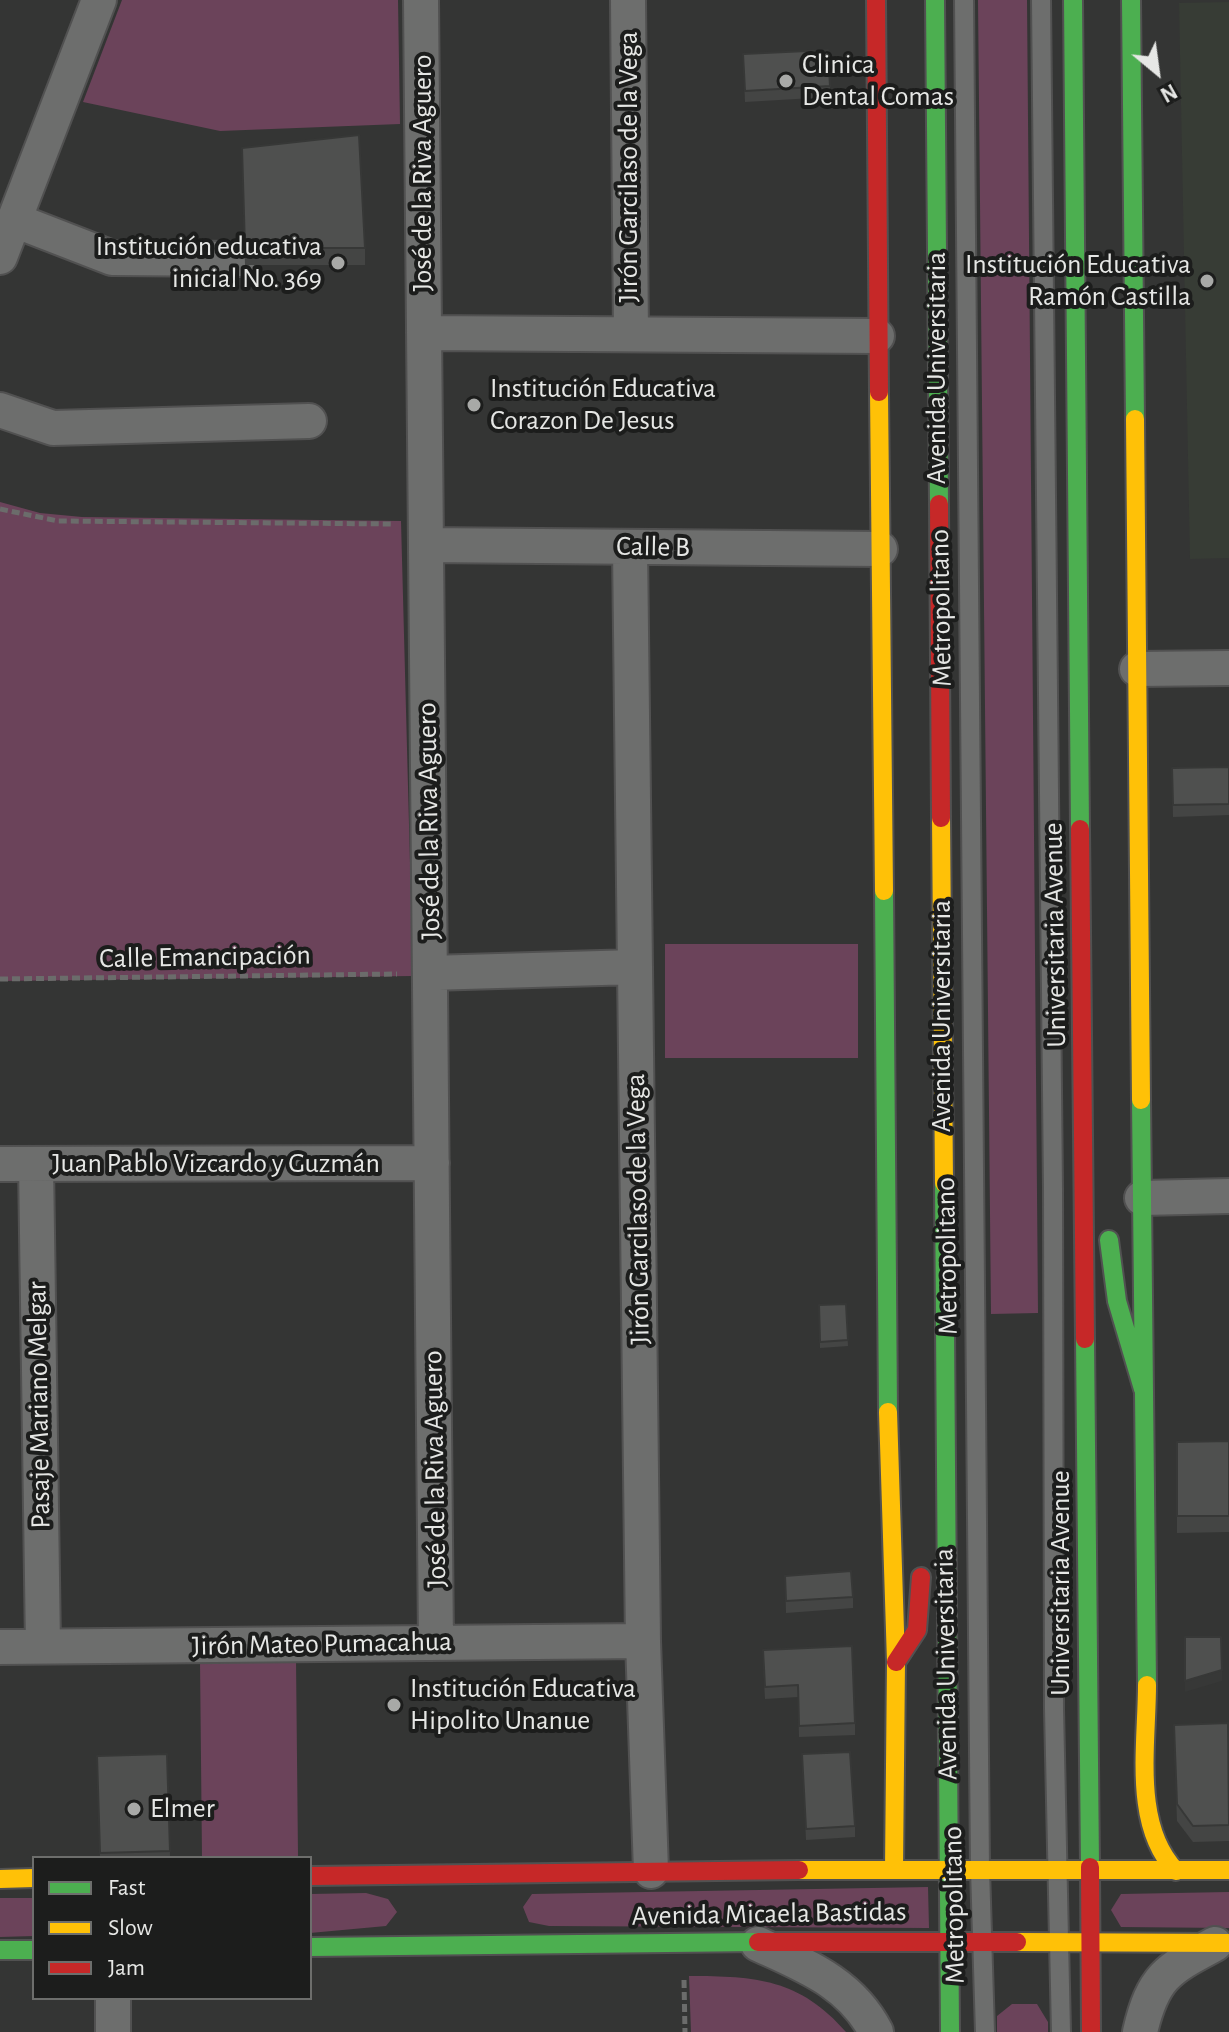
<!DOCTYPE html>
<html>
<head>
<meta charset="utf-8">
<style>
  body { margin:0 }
  #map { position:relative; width:1229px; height:2032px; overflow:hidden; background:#343534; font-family:"Alegreya Sans",sans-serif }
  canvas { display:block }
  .legend { position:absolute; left:32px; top:1856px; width:280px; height:144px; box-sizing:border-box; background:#1c1d1c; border:2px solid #6d6e6c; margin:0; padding:10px 14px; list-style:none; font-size:24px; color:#e6e7e5 }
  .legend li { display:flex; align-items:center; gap:16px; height:40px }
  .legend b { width:40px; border:2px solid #6d6e6c }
  .north { position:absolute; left:1117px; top:32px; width:80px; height:80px; -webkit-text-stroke:6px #1c1d1c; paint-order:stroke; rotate:151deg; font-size:22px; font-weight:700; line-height:32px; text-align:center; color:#e6e7e5 }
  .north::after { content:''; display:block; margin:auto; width:28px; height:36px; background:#e6e7e5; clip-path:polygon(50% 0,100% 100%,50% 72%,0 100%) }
</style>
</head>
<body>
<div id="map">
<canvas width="1229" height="2032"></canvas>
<ul class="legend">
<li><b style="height:10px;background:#4caf50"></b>Fast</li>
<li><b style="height:10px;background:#ffc107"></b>Slow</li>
<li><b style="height:10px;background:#c62828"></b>Jam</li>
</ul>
<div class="north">N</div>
</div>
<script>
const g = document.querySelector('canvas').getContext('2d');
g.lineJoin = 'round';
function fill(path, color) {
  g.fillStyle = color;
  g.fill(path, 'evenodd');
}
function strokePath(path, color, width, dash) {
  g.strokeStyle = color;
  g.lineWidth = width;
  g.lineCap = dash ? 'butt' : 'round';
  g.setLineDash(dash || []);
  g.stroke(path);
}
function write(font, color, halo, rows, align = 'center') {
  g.font = font + ' "Alegreya Sans",sans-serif';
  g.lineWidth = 8;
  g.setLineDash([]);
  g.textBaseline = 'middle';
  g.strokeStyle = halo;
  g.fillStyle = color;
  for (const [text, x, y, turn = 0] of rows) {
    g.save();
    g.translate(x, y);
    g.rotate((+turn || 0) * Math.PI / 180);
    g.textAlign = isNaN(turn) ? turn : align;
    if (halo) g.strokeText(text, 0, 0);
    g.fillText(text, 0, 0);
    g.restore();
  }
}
fill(new Path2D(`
  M1229 2V558L1190 559 1179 3Z`), '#373c35');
fill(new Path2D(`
  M122 0H398L400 124 220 131 83 102Z
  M978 0H1027L1038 1313 991 1314Z
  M0 502 40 513 82 517 401 521 413 976 0 981Z
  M665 944H858V1058H665Z
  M296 1659 298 1856 202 1858 200 1661Z
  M928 1887 929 1928 549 1926 529 1922 523 1907 532 1894Z
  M1229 1892V1928L1121 1927 1111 1910 1121 1894Z
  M366 1893 388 1899 397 1912 386 1926 310 1933V1894Z
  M0 1898H34V1936L0 1937Z
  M689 1976C756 1976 800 1979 846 2032H691Z
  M1012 2004H1037L1048 2022V2032H997V2016Z`), '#6b435a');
const lane = new Path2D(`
  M964 0 980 1869 985 2032
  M1041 0 1053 1188 1054 1709 1061 2032`);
const street = new Path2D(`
  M421 0 436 1643
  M628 0 631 334
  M14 220 112 258 240 259
  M0 257 99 0
  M424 333 877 336
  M0 410 53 428 309 421
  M426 545 880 549
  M630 547 643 1641 651 1871
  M1137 669 1229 668
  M430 973 635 967
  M0 1164 432 1163
  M36 1164 43 1646
  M1142 1198 1229 1196
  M0 1647 643 1641
  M758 1944C806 1966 851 1983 876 2032
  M113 1998V2032
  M1140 2032C1153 1976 1168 1969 1215 1944`);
const fast = new Path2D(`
  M935 0 939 504
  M1073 0 1080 829
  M1131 0 1135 419
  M884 891 888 1412
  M1141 1100 1147 1685
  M944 1183 950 2032
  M1109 1240 1117 1301 1143 1389
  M1085 1339 1090 1867
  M310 1947 758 1942
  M0 1950H34`);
const slow = new Path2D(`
  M879 392 884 891
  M1135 419 1141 1100
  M941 818 944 1183
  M888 1412 896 1662 894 1869
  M1147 1685C1147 1745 1132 1825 1176 1871
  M799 1870H1229
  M0 1879 34 1878
  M1017 1942 1229 1943`);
const jam = new Path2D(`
  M876 0 879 392
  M939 504 941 818
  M1080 829 1085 1339
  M896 1662 917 1630 921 1577
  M1090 1867 1091 2032
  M310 1876 799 1870
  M758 1942H1017`);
strokePath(lane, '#515151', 22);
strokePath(street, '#515151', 38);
strokePath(fast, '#515151', 22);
strokePath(slow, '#515151', 22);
strokePath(jam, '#515151', 22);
strokePath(new Path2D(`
  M0 509 58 521 394 524
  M0 979 397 974
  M684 1980 685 2032`), '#6b6c6b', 5, [8, 4]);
strokePath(lane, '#6d6e6d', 18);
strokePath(street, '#6d6e6d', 34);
strokePath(fast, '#4caf50', 18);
strokePath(slow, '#ffc107', 18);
strokePath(jam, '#c62828', 18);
fill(new Path2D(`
  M743 54 830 86V97L745 102Z
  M242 165 365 248V265H245Z
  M1229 767V815L1173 817 1172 768Z
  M846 1304 848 1346 820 1348 819 1305Z
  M1229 1441V1532L1177 1533V1442Z
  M785 1576 853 1597V1608L786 1613Z
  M763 1662 855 1723V1735L799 1737 798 1697 765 1699Z
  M1174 1741 1229 1765V1841L1193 1842 1177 1821Z
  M167 1754 170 1856 100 1858 97 1756Z
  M802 1754 855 1826V1837L806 1840Z`), '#444544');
fill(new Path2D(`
  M1222 1670V1681L1185 1692V1681Z`), '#373837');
const building = new Path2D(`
  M828 50 830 86 745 91 743 54Z
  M359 135 365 248H245L242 148Z
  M1229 767V804L1173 805 1172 768Z
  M846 1304 848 1340 820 1342 819 1305Z
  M1229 1441V1516H1177V1442Z
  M851 1571 853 1597 786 1601 785 1576Z
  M1185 1637H1221L1222 1670 1185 1681Z
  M852 1646 855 1723 799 1726 798 1685 765 1687 763 1650Z
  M1228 1723 1229 1825 1193 1826 1177 1804 1174 1725Z
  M850 1752 855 1826 806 1829 802 1754Z
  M167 1754 170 1851 100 1853 97 1756Z`);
fill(building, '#4f504f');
strokePath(building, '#373837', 2);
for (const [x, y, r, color] of [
  [786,81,8,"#a8a9a7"],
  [338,263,8,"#a8a9a7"],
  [1207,281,8,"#a8a9a7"],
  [474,405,8,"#a8a9a7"],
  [394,1705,8,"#a8a9a7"],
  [134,1809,8,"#a8a9a7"]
]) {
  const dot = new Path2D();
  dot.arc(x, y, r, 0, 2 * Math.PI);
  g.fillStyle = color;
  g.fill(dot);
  strokePath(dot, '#1c1d1c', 3);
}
write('28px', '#e6e7e5', '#1c1d1c', [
  ["Clinica",802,65],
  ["Dental Comas",802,97],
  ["Institución educativa",322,247,"right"],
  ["inicial No. 369",322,279,"right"],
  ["Institución Educativa",1191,265,"right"],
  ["Ramón Castilla",1191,297,"right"],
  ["Institución Educativa",490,389],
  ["Corazon De Jesus",490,421],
  ["Institución Educativa",410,1689],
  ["Hipolito Unanue",410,1721],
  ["Elmer",150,1809]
], 'left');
write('28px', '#e6e7e5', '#1c1d1c', [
  ["Jirón Garcilaso de la Vega",629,167,-90],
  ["José de la Riva Aguero",423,173,-90],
  ["Avenida Universitaria",937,368,-90],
  ["Calle B",653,547,1],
  ["Metropolitano",941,608,-91],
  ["José de la Riva Aguero",429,821,-91],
  ["Universitaria Avenue",1055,935,-91],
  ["Calle Emancipación",205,957,-1],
  ["Avenida Universitaria",942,1016,-90],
  ["Juan Pablo Vizcardo y Guzmán",216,1164],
  ["Jirón Garcilaso de la Vega",638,1209,-91],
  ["Metropolitano",947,1256,-91],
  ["Pasaje Mariano Melgar",39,1405,-91],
  ["José de la Riva Aguero",435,1469,-91],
  ["Universitaria Avenue",1061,1583,-90],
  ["Jirón Mateo Pumacahua",322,1644,-1],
  ["Avenida Universitaria",946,1664,-91],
  ["Metropolitano",954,1905,-91],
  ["Avenida Micaela Bastidas",769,1914,-1]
]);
</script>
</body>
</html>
